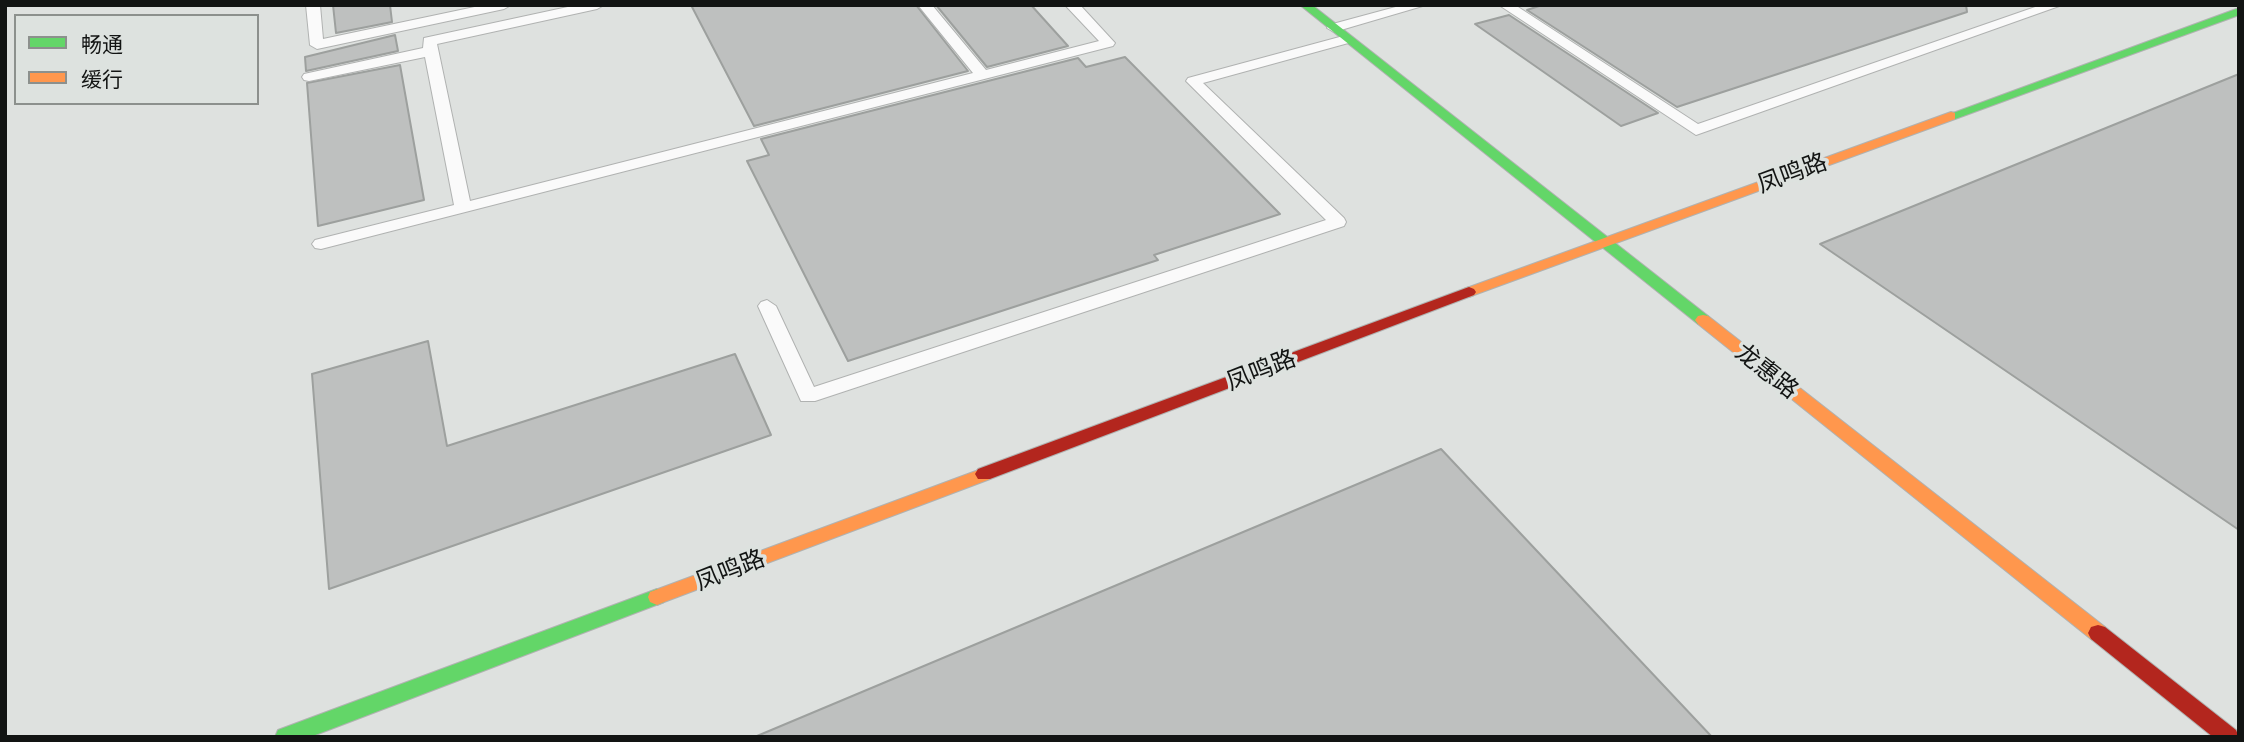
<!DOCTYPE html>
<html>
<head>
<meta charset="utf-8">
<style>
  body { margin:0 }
  #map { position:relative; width:2244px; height:742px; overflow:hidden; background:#dee1df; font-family:Commissioner,"Noto Sans SC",sans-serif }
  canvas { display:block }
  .frame { position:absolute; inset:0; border:7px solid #121413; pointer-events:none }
  .legend { position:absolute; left:14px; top:14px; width:245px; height:91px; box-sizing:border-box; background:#dde2df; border:2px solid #8c908d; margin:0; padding:9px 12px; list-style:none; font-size:21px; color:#121413 }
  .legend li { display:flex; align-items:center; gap:14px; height:35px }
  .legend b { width:35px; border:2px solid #8c908d }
</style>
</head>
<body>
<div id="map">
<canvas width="2244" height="742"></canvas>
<div class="frame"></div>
<ul class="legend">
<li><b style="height:9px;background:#63d668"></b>畅通</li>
<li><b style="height:9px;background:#ff974d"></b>缓行</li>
</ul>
</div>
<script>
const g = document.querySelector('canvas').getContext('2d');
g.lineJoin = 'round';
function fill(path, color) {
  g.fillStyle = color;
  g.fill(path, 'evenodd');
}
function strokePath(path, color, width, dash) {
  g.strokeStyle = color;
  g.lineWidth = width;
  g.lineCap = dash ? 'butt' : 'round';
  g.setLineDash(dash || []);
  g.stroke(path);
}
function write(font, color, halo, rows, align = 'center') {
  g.font = font + ' Commissioner,"Noto Sans SC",sans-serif';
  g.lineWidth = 7;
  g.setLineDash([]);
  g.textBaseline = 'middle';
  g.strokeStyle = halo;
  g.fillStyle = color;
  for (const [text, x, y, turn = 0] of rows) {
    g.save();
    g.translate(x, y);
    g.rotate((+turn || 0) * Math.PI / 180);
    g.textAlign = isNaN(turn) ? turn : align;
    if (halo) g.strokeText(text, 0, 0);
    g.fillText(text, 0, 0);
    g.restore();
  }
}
const building = new Path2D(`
  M333 5H390L392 22 336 33Z
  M691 5H916L968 71 754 126Z
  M936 5H1031L1068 46 987 67Z
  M1542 5H1966L1967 12 1677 107 1527 10Z
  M1509 15 1658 113 1621 126 1475 24Z
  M395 35 398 51 306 71 305 57Z
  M1125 57 1280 214 1154 255 1158 260 848 361 747 161 769 155 761 139 1078 58 1086 67Z
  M400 65 424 200 318 226 307 83Z
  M2239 74V530L1820 244Z
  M428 341 447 446 735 354 771 435 329 589 312 374Z
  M1441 449 1712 737H757V736Z`);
fill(building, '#bec0bf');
strokePath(building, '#9da09e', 2);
const lane = new Path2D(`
  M306 5H320L323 39 484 5H511L504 9 317 49 310 45Z
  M577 5H604L597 9 437 44 470 201 973 73 918 5H932L986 70 1099 41 1065 5H1080L1115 43 1113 46 321 249 315 248 312 244 315 240 454 205 425 57 309 81 304 80 302 77 304 74 423 48 424 38Z
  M1403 5H1426L1334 32 1327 28 1329 25Z
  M1499 5H1515L1698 124 2041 5H2062L1696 135Z
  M1347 35 1354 39 1352 42 1203 83 1344 218 1346 222 1344 226 815 401H801L758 306 761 302 767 300 776 306 814 387 1326 220 1186 81 1188 78Z`);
const fast = new Path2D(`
  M1300 5H1312L1708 316 1711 320 1708 324H1698Z
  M2239 8V15L1955 119H1947L1945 116Z
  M657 589 664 592 666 597 664 602 310 737H275L278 730Z`);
const slow = new Path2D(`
  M1951 112 1955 113V119L1474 295 1469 297 1462 292 1464 289Z
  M1703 315 1708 316 2105 627 2108 633 2105 639 2098 641 2091 639 1698 324 1695 320 1698 316Z
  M984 468 990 469 993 474 990 479 664 602 657 605 650 602 648 597 650 592Z`);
const jam = new Path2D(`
  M1469 287 1474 289 1476 292 1474 295 990 479H978L975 474 978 469Z
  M2098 625 2105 627 2236 730 2239 737H2213L2091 639 2088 633 2091 627Z`);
strokePath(lane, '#b0b2b1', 2);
strokePath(fast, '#b0b2b1', 2);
strokePath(slow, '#b0b2b1', 2);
strokePath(jam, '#b0b2b1', 2);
fill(lane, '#fafafa');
fill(fast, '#63d668');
fill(slow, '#ff974d');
fill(jam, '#b3261e');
write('24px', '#121413', '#dde2df', [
  ["凤鸣路",1792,173,-20],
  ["凤鸣路",1261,370,-21],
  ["龙惠路",1767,371,38],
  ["凤鸣路",730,570,-21]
]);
</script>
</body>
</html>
